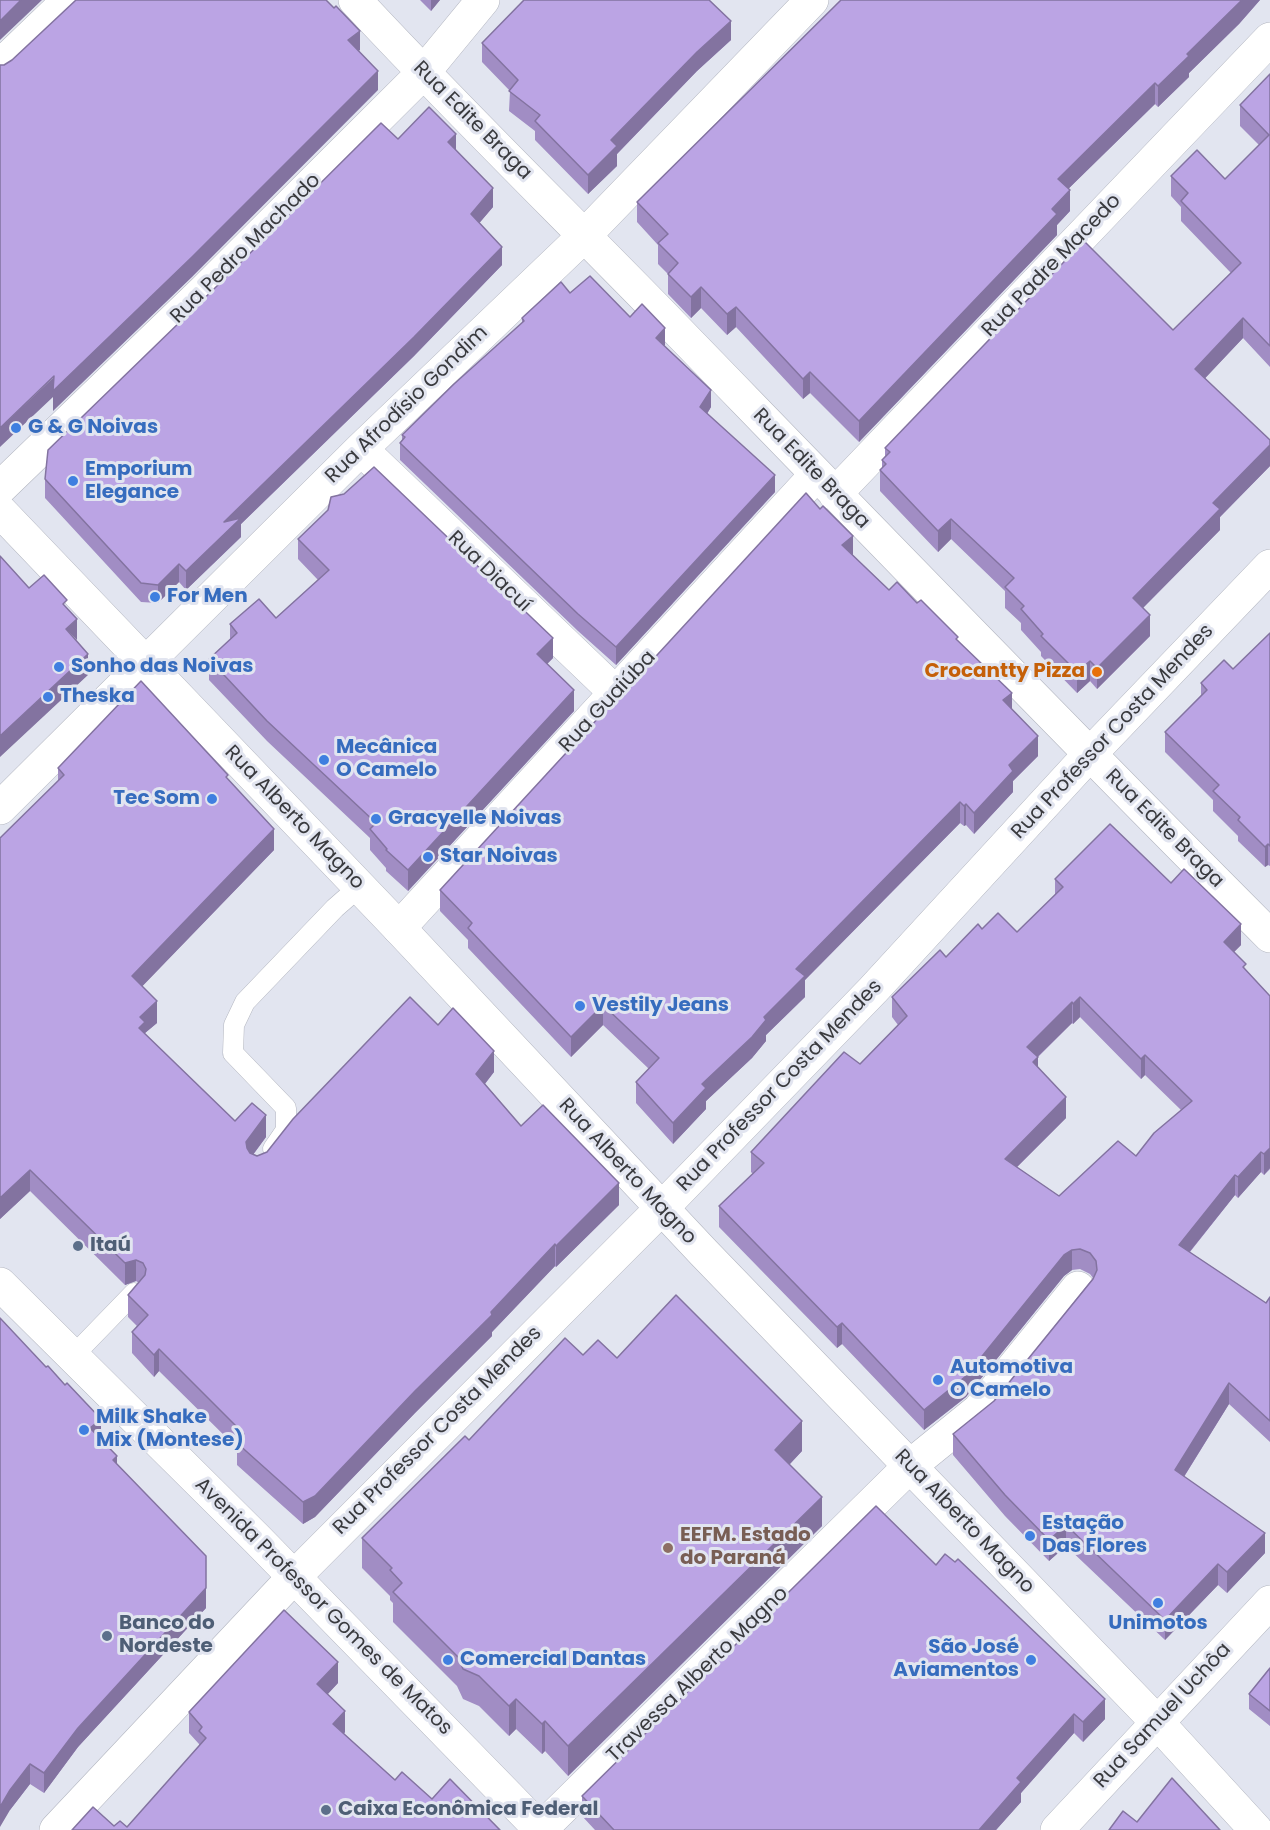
<!DOCTYPE html>
<html>
<head>
<meta charset="utf-8">
<style>
  body { margin:0 }
  canvas { display:block; background:#e2e5f0 }
</style>
</head>
<body>
<canvas width="1270" height="1830"></canvas>
<script>
const g = document.querySelector('canvas').getContext('2d');
g.lineJoin = 'round';
function strokePath(path, color, width, dash) {
  g.strokeStyle = color;
  g.lineWidth = width;
  g.lineCap = dash ? 'butt' : 'round';
  g.setLineDash(dash || []);
  g.stroke(path);
}
function fill(path, color) {
  g.fillStyle = color;
  g.fill(path, 'evenodd');
}
function write(font, color, halo, rows, align = 'center') {
  g.font = font + ' Poppins,sans-serif';
  g.lineWidth = 6;
  g.setLineDash([]);
  g.textBaseline = 'middle';
  g.strokeStyle = halo;
  g.fillStyle = color;
  for (const [text, x, y, turn = 0] of rows) {
    g.save();
    g.translate(x, y);
    g.rotate((+turn || 0) * Math.PI / 180);
    g.textAlign = isNaN(turn) ? turn : align;
    if (halo) g.strokeText(text, 0, 0);
    g.fillText(text, 0, 0);
    g.restore();
  }
}
const service = new Path2D(`
  M273 1149 286 1130V1108L233 1053 234 1025 245 1002 335 908 359 887
  M73 1356 134 1293`);
const minor = new Path2D(`
  M355 0C458 111 566 216 672 325 870 529 1068 734 1270 936
  M0 66 69 0
  M361 449 617 694
  M0 488 205 290 423 73 483 0
  M835 494 1270 39
  M0 808 361 449 585 235 812 0
  M399 928 816 475
  M541 1829 910 1466 979 1410 1078 1288
  M56 1830 293 1578
  M1057 1830 1270 1602`);
const tertiary = new Path2D(`
  M293 1578 662 1208 873 990 1089 755 1270 566`);
const primary = new Path2D(`
  M0 511 399 928 704 1253 1157 1722 1256 1830
  M0 1284 257 1539 541 1830`);
strokePath(service, '#b3b6c0', 21);
strokePath(minor, '#b3b6c0', 34);
strokePath(tertiary, '#b3b6c0', 34);
strokePath(primary, '#b3b6c0', 34);
strokePath(service, '#fff', 20);
strokePath(minor, '#fff', 33);
strokePath(tertiary, '#fff', 33);
strokePath(primary, '#fff', 33);
fill(new Path2D(`
  M420 0H440L431 11Z
  M841 0H1260L1239 24 1189 73V77L1158 107 1155 104 1068 189 1070 211 1057 225V235L859 442 810 393 803 399 736 327 727 335 701 308 691 318 668 294V274L658 264V245L637 222V202Z
  M731 40 697 71 617 154V166L588 194 535 140V131L509 111 510 91 482 62V43Z
  M1270 74V367L1243 338 1205 378 1270 445V466L1220 517V530L1143 608 1150 636 1097 689 1090 681 1077 693 1041 656V652L1021 630V623L1005 608V591L951 539 938 552 880 491V470L882 468V460L885 456V448L1173 330 1231 273 1181 221V207L1171 196V176L1225 179 1259 145 1240 126V105Z
  M398 139 456 151 493 207 479 223 502 265 414 356 241 524V537L186 590 179 582 158 603 141 602 45 498V479Z
  M570 293 630 317 665 345 664 346 711 407 707 414 775 492 616 665 578 631 400 460V443L402 440V435L522 323V318Z
  M298 539 553 658 547 664 574 711 408 891 386 871V868L370 850V838L267 741 209 680V659L230 640V624L276 618 318 580 298 559Z
  M853 555 889 590 917 603 958 641 1012 710 1038 756 1013 781V792L974 834 966 825 964 826 960 823 805 980V997L766 1035V1041L752 1058 706 1101V1109L673 1144 636 1103V1082L649 1069 603 1025 571 1057 468 948V940L440 911V890Z
  M1270 633V866L1268 865 1265 867 1238 841V836L1213 811V800L1165 752V732L1201 695V683L1233 669Z
  M58 768 228 780 274 850 142 986 157 1023 145 1033V1034L235 1121 266 1137 253 1155 257 1156 267 1152 438 1025 494 1072 485 1084 521 1126 619 1205 556 1267 555 1266 492 1332V1336L415 1413 315 1517 303 1524 237 1465V1448L159 1371 154 1377 132 1353V1332L137 1326 128 1317V1295L139 1283 136 1281 125 1285 30 1191 0 1219 58 781Z
  M1055 879 1171 883 1241 945 1234 952 1246 970 1270 996V1169L1264 1175 1261 1172 1238 1198 1235 1195 1190 1252 1266 1303 1270 1297V1442L1229 1404 1184 1477 1265 1553 1227 1593 1218 1585 1165 1640 1066 1546 1049 1561 1005 1516 953 1455V1434L994 1401 1093 1278 1090 1274 1080 1269 1072 1270 1064 1276 966 1397 924 1430 842 1344 837 1348 719 1227V1206L753 1174 751 1172V1152L860 1064 898 1025 892 1017V997L946 957 982 929 1017 932 1055 896ZM1080 1017 1141 1079 1145 1075 1181 1110 1136 1156 1059 1196 1017 1167 1066 1118 1038 1067V1057L1072 1023 1073 1024Z
  M0 1318 101 1439H100L206 1608 78 1747 44 1793 30 1784 10 1810Z
  M583 1355 617 1358 802 1451 789 1465 822 1526 568 1776 545 1751 542 1754 516 1729 509 1736 479 1706 463 1699 457 1686 393 1622V1603L390 1600V1596L362 1568V1538L469 1440Z
  M936 1565 1105 1719 1083 1742 1074 1733 1021 1793V1802L996 1830H595L582 1816V1796Z
  M1270 1668V1726L1249 1709V1694Z
  M338 1683 327 1694 345 1732 344 1734 395 1780 432 1799 500 1830H72L114 1826 127 1827 199 1746V1744L189 1733V1712Z`), '#a18dc4');
fill(new Path2D(`
  M21 0H42L0 40V21Z
  M431 0H440L431 11Z
  M1242 0H1260L1239 24 1189 73V77L1158 107V86L1187 54Z
  M731 21V40L697 71 617 154V166L588 194V175L611 140 697 52Z
  M360 31V50L348 60V40Z
  M378 71V90L192 277 53 411V397L0 447V428Z
  M1155 83V104L1058 199V179Z
  M456 134V152L448 142Z
  M493 188V207L471 233V214Z
  M1070 190V211L1057 225V235L859 442V421Z
  M502 247V265L414 356 241 524V537L186 590V571L224 522Z
  M701 287V308L691 318V297Z
  M736 307V327L727 335V314Z
  M1243 318V338L1195 389V369Z
  M665 328V345L656 355V338Z
  M810 372V393L803 399V379Z
  M711 390V407L700 425V407Z
  M1270 445V466L1220 517V530L1133 618V598L1213 503Z
  M775 475V492L616 665V647Z
  M951 519V539L938 552V531Z
  M853 536V557L842 545Z
  M179 564V582L158 603V585Z
  M1150 615V636L1097 689V668Z
  M77 619V640L66 629Z
  M553 638V658L537 674V654Z
  M88 654V675L0 757V736Z
  M1090 661V681L1077 693V672Z
  M574 690V711L408 891V870Z
  M1012 693V713L1003 700Z
  M1038 736V756L1013 781V792L974 834V813L1009 765Z
  M960 802V823L805 980V997L766 1035V1041L752 1058 706 1101V1109L673 1144V1123L702 1084 764 1017 796 969Z
  M966 804V825L964 826V806Z
  M274 829V850L132 997V976Z
  M1268 844V865L1265 867V847Z
  M1241 924V945L1224 962V942Z
  M1080 997V1017L1073 1024V1004Z
  M157 1001V1023L145 1033V1043L139 1050 140 1017Z
  M1072 1002V1023L1027 1067V1047Z
  M603 1005V1025L571 1057V1037Z
  M494 1051V1072L476 1095V1074Z
  M1145 1055V1075L1141 1079V1059Z
  M1038 1057V1078L1033 1062Z
  M1066 1097V1118L1005 1179V1159Z
  M266 1115V1137L246 1164V1142Z
  M1270 1148V1168L1264 1175V1154Z
  M1261 1152V1172L1238 1198V1177Z
  M30 1170V1191L0 1219V1198Z
  M1235 1175V1195L1179 1265V1245Z
  M619 1183V1205L556 1267V1246Z
  M555 1244V1266L492 1332V1336L415 1413 315 1517 303 1524V1502L491 1312Z
  M1072 1250V1270L1064 1276 966 1397 924 1430V1410L1064 1255Z
  M136 1260V1281L125 1285V1263Z
  M842 1323V1344L837 1348V1327Z
  M159 1349V1371L154 1377V1355Z
  M1229 1383V1404L1175 1491V1470Z
  M101 1419V1439L90 1448V1428Z
  M802 1421V1451L775 1480V1450Z
  M117 1456V1475L113 1460Z
  M822 1497V1526L568 1776V1746Z
  M1066 1525V1546L1049 1561V1540Z
  M1265 1533V1553L1227 1593V1572Z
  M1218 1564V1585L1165 1640V1620Z
  M206 1588V1608L78 1747 44 1793V1773L78 1728Z
  M338 1662V1683L317 1706V1684Z
  M516 1699V1729L509 1736V1706Z
  M1105 1699V1719L1083 1742V1722Z
  M345 1711V1732L333 1746V1724Z
  M1074 1714V1733L1021 1793V1802L996 1830H979L1017 1778Z
  M545 1721V1751L542 1754V1724Z
  M30 1764V1784L10 1810 0 1827V1807L10 1790Z`), '#8373a0');
const building = new Path2D(`
  M0 0H21L0 21Z
  M76 0H326L334 8 336 6 360 31 348 40 378 71 192 257 53 391 54 376 0 428V65H4L12 60Z
  M524 0H709L731 21 697 52 611 140 617 146 588 175 535 121 540 115 509 91 518 80 482 43Z
  M841 0H1242L1187 54 1189 56 1158 86 1155 83 1058 179 1070 190 1052 209 1057 214 859 421 810 372 803 379 736 307 727 314 701 287 691 297 668 274 678 263 658 243 668 234 637 202Z
  M1270 74V346L1243 318 1195 369 1270 440V445L1213 503 1220 509 1133 598 1150 615 1097 668 1090 661 1077 672 1041 636 1043 634 1021 609 1024 606 1005 587 1014 578 951 519 938 531 880 470 886 464 882 460 890 452 885 448 1084 241 1173 330 1241 263 1181 201 1188 193 1171 176 1197 150 1225 179 1269 135 1240 105Z
  M429 107 456 134 448 142 493 188 471 214 502 247 414 337 224 522 241 518 186 571 179 564 158 585 141 583 45 479 48 450 218 285 381 123 398 139Z
  M590 276 630 317 642 304 665 328 656 338 711 390 700 407 775 475 616 647 578 614 400 443 405 437 402 435 454 384 524 321 522 318 561 282 570 293Z
  M374 467 553 638 537 654 574 690 408 870 386 850 387 849 370 829 376 823 267 721 209 659 237 633 230 624 259 599 276 618 329 570 298 539 328 510 331 497 344 494Z
  M806 493 820 509 823 506 853 536 842 545 889 590 897 582 917 603 921 600 958 637 956 639 1012 693 1003 700 1038 736 1009 765 1013 771 974 813 966 804 964 806 960 802 796 969 805 976 764 1017 766 1020 752 1037 702 1084 706 1088 673 1123 636 1082 659 1058 603 1005 571 1037 468 928 472 923 440 890 624 690 631 686 635 679Z
  M0 556 29 588 44 575 67 600 63 604 77 619 66 629 88 654 0 736Z
  M1270 633V846L1268 844 1265 847 1238 820 1240 817 1213 791 1219 785 1165 732 1207 690 1201 683 1224 660 1233 669Z
  M141 681 228 775 226 777 274 829 132 976 157 1001 140 1017 145 1022 139 1028 235 1121 252 1103 266 1115 246 1142 247 1148 250 1153 257 1156 267 1152 293 1119 410 997 438 1025 453 1008 494 1051 476 1074 521 1126 543 1105 619 1183 556 1246 555 1244 491 1312 492 1315 415 1391 315 1496 303 1502 237 1443 244 1434 159 1349 154 1355 132 1332 148 1315 128 1295 145 1275 146 1269 143 1263 136 1260 125 1263 30 1170 0 1198V838L64 775 58 768Z
  M1110 824 1171 883 1184 869 1241 924 1224 942 1246 964 1243 967 1270 996V1148L1264 1154 1261 1152 1238 1177 1235 1175 1179 1245 1266 1303 1270 1297V1421L1229 1383 1175 1470 1265 1533 1227 1572 1218 1564 1165 1620 1066 1525 1049 1540 1005 1495 953 1434 994 1401 1093 1279 1097 1270 1096 1261 1090 1253 1080 1249 1072 1250 1064 1255 966 1376 924 1410 842 1323 837 1327 719 1206 764 1163 751 1152 844 1052 860 1064 907 1016 892 997 940 950 946 957 978 924 982 929 998 913 1017 932 1063 887 1055 879ZM1080 997 1141 1059 1145 1055 1192 1101 1154 1133 1136 1156 1118 1141 1059 1196 1005 1159 1066 1097 1033 1062 1038 1057 1027 1047 1072 1002 1073 1004Z
  M676 1295 802 1421 775 1450 822 1497 568 1746 545 1721 542 1724 516 1699 509 1706 479 1676 463 1669 457 1656 393 1592 402 1583 390 1570 392 1568 362 1538 465 1436 469 1440 565 1338 583 1355 598 1340 617 1358Z
  M0 1318 46 1367 48 1366 65 1385 67 1383 101 1419 90 1428 117 1456 113 1460 206 1556V1588L78 1728 44 1773 30 1764 10 1790 0 1807Z
  M876 1506 936 1565 945 1554 955 1562 958 1559 1105 1699 1083 1722 1074 1714 1017 1778 1021 1782 979 1830H614L582 1796Z
  M284 1610 338 1662 317 1684 345 1711 333 1724 395 1780 402 1772 432 1799 450 1779 500 1830H72L93 1807 114 1826 120 1821 127 1827 206 1738 199 1731 202 1727 189 1712Z
  M1270 1668V1711L1249 1694Z
  M1172 1778 1220 1830H1109L1123 1811 1137 1822Z`);
fill(building, '#bba4e4');
strokePath(building, '#8373a0', 1.5);
for (const [x, y, r, color] of [
  [16,428,6,"#3f7fe0"],
  [73,481,6,"#3f7fe0"],
  [155,597,6,"#3f7fe0"],
  [59,667,6,"#3f7fe0"],
  [1097,672,6,"#e8710a"],
  [48,697,6,"#3f7fe0"],
  [324,760,6,"#3f7fe0"],
  [212,799,6,"#3f7fe0"],
  [376,819,6,"#3f7fe0"],
  [428,857,6,"#3f7fe0"],
  [580,1006,6,"#3f7fe0"],
  [78,1246,6,"#5c6f8a"],
  [938,1380,6,"#3f7fe0"],
  [84,1430,6,"#3f7fe0"],
  [1030,1536,6,"#3f7fe0"],
  [668,1548,6,"#8d6e63"],
  [1158,1603,6,"#3f7fe0"],
  [107,1636,6,"#5c6f8a"],
  [448,1660,6,"#3f7fe0"],
  [1031,1660,6,"#3f7fe0"],
  [326,1810,6,"#5c6f8a"]
]) {
  const dot = new Path2D();
  dot.arc(x, y, r, 0, 2 * Math.PI);
  g.fillStyle = color;
  g.fill(dot);
  strokePath(dot, '#e2e5f0', 2);
}
write('20px', '#393a3e', '#e2e5f0', [
  ["Rua Edite Braga",472,121,45],
  ["Rua Pedro Machado",246,249,-45],
  ["Rua Padre Macedo",1052,266,-46],
  ["Rua Afrodísio Gondim",407,405,-44],
  ["Rua Edite Braga",811,469,46],
  ["Rua Diacuí",489,572,44],
  ["Rua Guaiúba",608,702,-47],
  ["Rua Professor Costa Mendes",1113,732,-47],
  ["Rua Alberto Magno",294,818,46],
  ["Rua Edite Braga",1164,829,45],
  ["Rua Professor Costa Mendes",780,1086,-46],
  ["Rua Alberto Magno",627,1172,47],
  ["Rua Professor Costa Mendes",438,1431,-45],
  ["Rua Alberto Magno",964,1522,46],
  ["Avenida Professor Gomes de Matos",323,1607,45],
  ["Travessa Alberto Magno",698,1675,-44],
  ["Rua Samuel Uchôa",1163,1716,-47]
]);
write('bold 20px', '#366cbe', '#e2e5f0', [
  ["G & G Noivas",28,428],
  ["Emporium",85,470],
  ["Elegance",85,493],
  ["For Men",167,597],
  ["Sonho das Noivas",71,667],
  ["Theska",60,697],
  ["Mecânica",336,748],
  ["O Camelo",336,771],
  ["Tec Som",200,799,"right"],
  ["Gracyelle Noivas",388,819],
  ["Star Noivas",440,857],
  ["Vestily Jeans",592,1006],
  ["Automotiva",950,1368],
  ["O Camelo",950,1391],
  ["Milk Shake",96,1418],
  ["Mix (Montese)",96,1441],
  ["Estação",1042,1524],
  ["Das Flores",1042,1547],
  ["Unimotos",1158,1624,"center"],
  ["São José",1019,1648,"right"],
  ["Aviamentos",1019,1671,"right"],
  ["Comercial Dantas",460,1660]
], 'left');
write('bold 20px', '#c56008', '#e2e5f0', [
  ["Crocantty Pizza",1085,672]
], 'right');
write('bold 20px', '#4e5e75', '#e2e5f0', [
  ["Itaú",90,1246],
  ["Banco do",119,1624],
  ["Nordeste",119,1647],
  ["Caixa Econômica Federal",338,1810]
], 'left');
write('bold 20px', '#785e54', '#e2e5f0', [
  ["EEFM. Estado",680,1536],
  ["do Paraná",680,1559]
], 'left');
</script>
</body>
</html>
